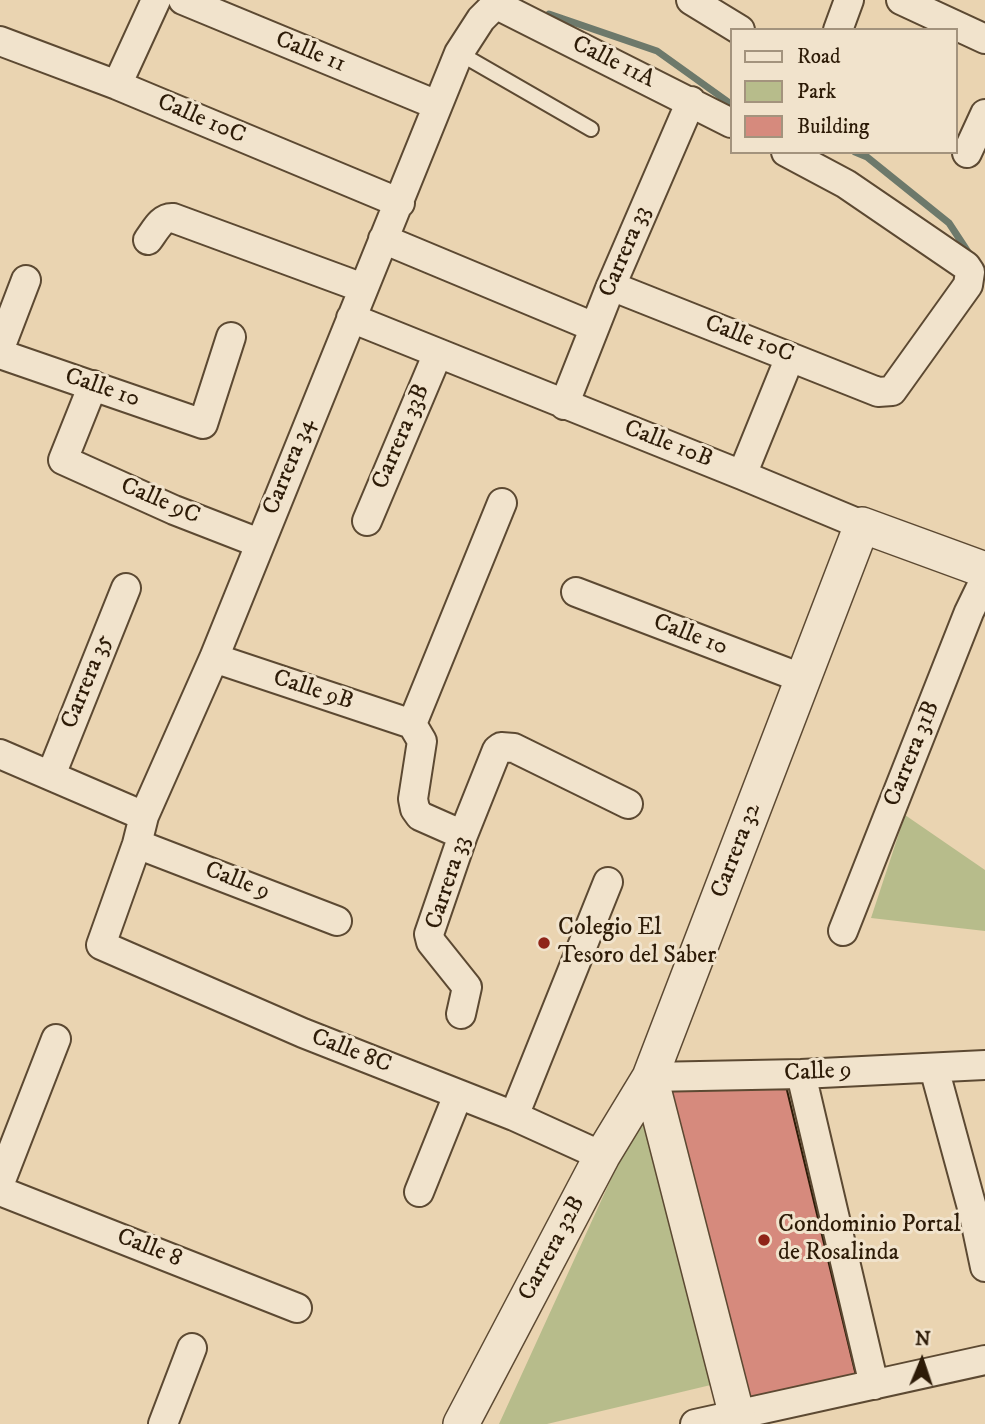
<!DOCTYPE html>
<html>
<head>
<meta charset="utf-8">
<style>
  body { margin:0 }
  #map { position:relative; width:985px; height:1424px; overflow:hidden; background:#ead4b1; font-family:"IM FELL DW Pica",serif }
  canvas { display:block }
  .legend { position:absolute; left:730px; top:28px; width:228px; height:126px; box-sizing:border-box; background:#f1e3cc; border:2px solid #a3937d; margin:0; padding:9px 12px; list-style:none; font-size:21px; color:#2d1b07 }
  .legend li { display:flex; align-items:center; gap:14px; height:35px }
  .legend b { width:35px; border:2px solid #a3937d }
  .north { position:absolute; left:887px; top:1326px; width:70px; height:70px; -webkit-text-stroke:5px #f1e3cc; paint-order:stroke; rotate:2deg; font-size:19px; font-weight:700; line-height:28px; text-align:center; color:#2d1b07 }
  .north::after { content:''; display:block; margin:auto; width:24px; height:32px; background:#2d1b07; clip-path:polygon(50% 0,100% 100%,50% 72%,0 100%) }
</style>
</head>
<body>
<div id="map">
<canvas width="985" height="1424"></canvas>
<ul class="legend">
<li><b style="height:9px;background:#f1e3cc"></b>Road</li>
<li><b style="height:19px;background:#b7bc8b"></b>Park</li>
<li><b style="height:19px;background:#d68a7d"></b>Building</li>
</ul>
<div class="north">N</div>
</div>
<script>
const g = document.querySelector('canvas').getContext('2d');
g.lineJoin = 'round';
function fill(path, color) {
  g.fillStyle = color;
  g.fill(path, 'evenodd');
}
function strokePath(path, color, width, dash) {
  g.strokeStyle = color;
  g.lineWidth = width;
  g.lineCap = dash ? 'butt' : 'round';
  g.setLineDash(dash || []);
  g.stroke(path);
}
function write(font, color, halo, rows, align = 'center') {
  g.font = font + ' "IM FELL DW Pica",serif';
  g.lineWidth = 6;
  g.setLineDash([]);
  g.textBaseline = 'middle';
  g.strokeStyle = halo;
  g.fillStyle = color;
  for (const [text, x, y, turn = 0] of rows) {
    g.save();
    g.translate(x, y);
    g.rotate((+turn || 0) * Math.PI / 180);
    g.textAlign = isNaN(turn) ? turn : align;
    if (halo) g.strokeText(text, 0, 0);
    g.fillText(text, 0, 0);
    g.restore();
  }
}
fill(new Path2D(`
  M905 815 985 870V931L871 918Z
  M644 1107 715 1384 547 1424H499Z`), '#b7bc8b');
fill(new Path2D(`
  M791 1076 864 1380 858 1387 671 1092 677 1085Z`), '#0003');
strokePath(new Path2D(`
  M549 14 657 51 731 104
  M855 152 867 157 949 223 970 255`), '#6d796b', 7);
const building = new Path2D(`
  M785 1082 859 1388 747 1412 669 1091Z`);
fill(building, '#d68a7d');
strokePath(building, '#2d1b07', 2);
const service = new Path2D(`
  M459 53 591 129`);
const minor = new Path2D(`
  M183 0 437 105
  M500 0 481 19 459 53 214 658 144 816 137 844 101 945 303 1033 514 1116 602 1156
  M691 0 740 30
  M901 0 985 39
  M495 4 731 123
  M838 30 849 0
  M0 41 117 85 400 203
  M117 85 156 0
  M967 153 985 114
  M383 239 594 327
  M148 240C155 231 161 217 173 218L363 288
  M611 286 878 392 892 391 968 285 970 272 966 266 846 184 786 152
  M351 318 742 475 862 525
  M0 348 26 280
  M0 354 203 424 231 337
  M93 385 63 460 174 510 259 543
  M564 405 611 286 691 101
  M742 475 790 357
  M367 521 438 353
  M576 592 804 679
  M214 658 412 724
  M412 724 502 503
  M412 724 422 741 413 799 415 809 420 816 463 835
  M0 754 144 816
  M51 775 126 588
  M137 844 337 921
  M843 931 969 612 985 579
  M461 1014 467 987 431 942 429 934 463 835 497 750 501 747 514 748 628 804
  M934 1068 974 1215 985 1267
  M801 1074 874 1385
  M650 1077 801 1074 985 1065
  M514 1116 608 882
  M0 1183 56 1039
  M0 1191 297 1308
  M419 1192 458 1095
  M163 1424 192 1348
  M695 1424 985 1360`);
const tertiary = new Path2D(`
  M650 1077 739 1424
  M461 1424 602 1156 650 1077 862 525 985 570`);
strokePath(service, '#5c4932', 18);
strokePath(minor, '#5c4932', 32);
strokePath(tertiary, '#5c4932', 38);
strokePath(service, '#f1e3cc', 14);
strokePath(minor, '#f1e3cc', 28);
strokePath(tertiary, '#f1e3cc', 35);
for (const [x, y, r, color] of [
  [544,943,7,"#8f2418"],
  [764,1240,7,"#8f2418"]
]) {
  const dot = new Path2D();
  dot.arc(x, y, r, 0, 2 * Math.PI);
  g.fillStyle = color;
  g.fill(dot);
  strokePath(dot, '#f1e3cc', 2.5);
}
write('24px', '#2d1b07', '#f1e3cc', [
  ["Calle 11",310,53,22],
  ["Calle 11A",613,63,26],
  ["Calle 10C",201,120,23],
  ["Carrera 33",626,252,-67],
  ["Calle 10C",749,340,21],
  ["Calle 10",102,389,19],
  ["Carrera 33B",402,437,-67],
  ["Calle 10B",668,445,21],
  ["Carrera 34",290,467,-68],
  ["Calle 9C",160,502,23],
  ["Calle 10",690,636,21],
  ["Carrera 35",88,682,-68],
  ["Calle 9B",313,691,18],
  ["Carrera 31B",913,754,-68],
  ["Carrera 32",737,851,-69],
  ["Calle 9",237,882,21],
  ["Carrera 33",449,883,-72],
  ["Calle 8C",351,1052,21],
  ["Calle 9",818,1073,-3],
  ["Calle 8",149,1249,21],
  ["Carrera 32B",553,1249,-62]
]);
write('24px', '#2d1b07', '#f1e3cc', [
  ["Colegio El",558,929],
  ["Tesoro del Saber",558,957],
  ["Condominio Portal",778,1226],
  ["de Rosalinda",778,1254]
], 'left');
</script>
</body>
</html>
